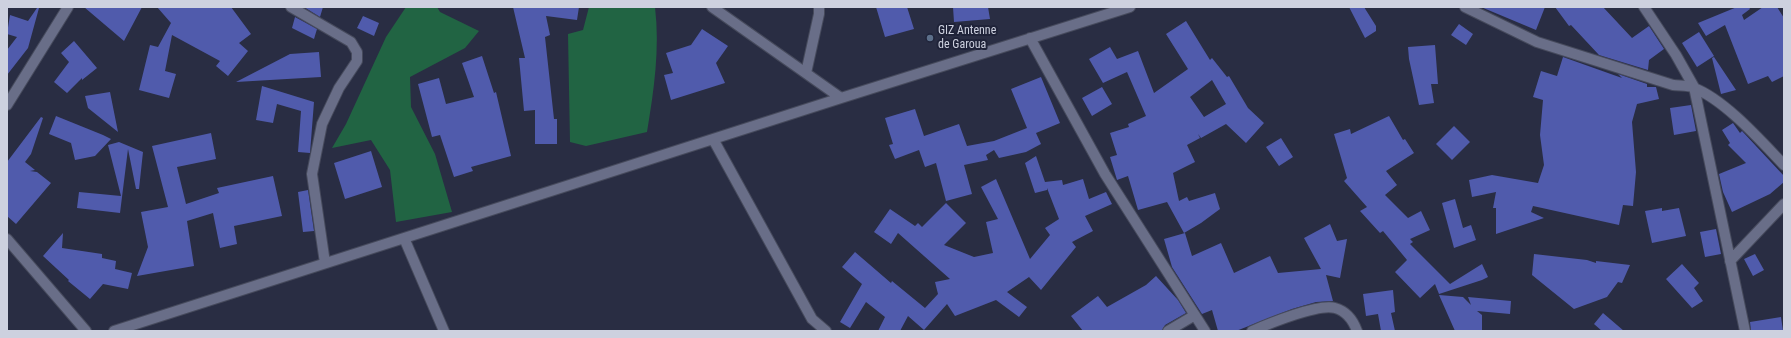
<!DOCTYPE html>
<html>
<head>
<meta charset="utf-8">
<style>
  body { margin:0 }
  #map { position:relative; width:1791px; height:338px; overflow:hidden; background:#292d43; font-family:"Roboto Condensed",sans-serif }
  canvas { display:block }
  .frame { position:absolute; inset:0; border:8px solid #cdd1df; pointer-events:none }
</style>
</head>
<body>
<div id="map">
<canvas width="1791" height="338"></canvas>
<div class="frame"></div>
</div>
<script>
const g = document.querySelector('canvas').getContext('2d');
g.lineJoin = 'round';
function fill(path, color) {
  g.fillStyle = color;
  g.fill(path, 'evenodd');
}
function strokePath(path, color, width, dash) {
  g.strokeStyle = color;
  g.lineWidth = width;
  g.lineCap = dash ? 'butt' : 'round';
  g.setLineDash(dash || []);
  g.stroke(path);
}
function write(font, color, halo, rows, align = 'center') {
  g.font = font + ' "Roboto Condensed",sans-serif';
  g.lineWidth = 4;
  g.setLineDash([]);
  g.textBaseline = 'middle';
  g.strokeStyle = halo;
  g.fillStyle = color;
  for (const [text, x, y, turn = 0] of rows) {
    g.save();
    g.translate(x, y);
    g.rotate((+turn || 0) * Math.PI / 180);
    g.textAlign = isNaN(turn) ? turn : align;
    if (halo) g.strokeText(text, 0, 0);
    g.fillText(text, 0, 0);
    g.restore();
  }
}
fill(new Path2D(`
  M406 7H437L440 12 479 31 465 48 410 77 411 107 435 154 452 212 396 222 390 170 371 140 332 148 346 124 386 37Z
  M589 7H655C660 49 654 90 647 132L586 146 570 142 568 34 583 30Z`), '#216443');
fill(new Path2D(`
  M84 7H142L124 41Z
  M157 7H231L251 34 239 43 248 51 228 76 216 66 220 61 172 35 165 71 176 74 169 98 139 90 150 45 158 47 171 23Z
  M304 7H323L320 17Z
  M513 7H579L577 20 546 16 550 35 545 37 554 119H557V144H535V110L524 111 519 58H525Z
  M876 7H907L914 29 885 37Z
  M953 7H988L990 19 954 22Z
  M1349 7H1364L1376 26V31L1365 38Z
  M1481 7H1545L1536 30Z
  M1555 7H1603L1632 38 1649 26 1664 49 1649 60 1648 70 1599 55 1571 25 1569 26Z
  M1737 7H1749L1750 9 1742 15 1744 20 1763 7H1777L1784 18V76L1772 82 1768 76 1748 84 1725 25 1706 36 1698 23Z
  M37 8H39L28 48 7 75V50L17 37 7 34 10 15 28 21Z
  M363 16 379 23 374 36 357 28Z
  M295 17 317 29 314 39 292 28Z
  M1186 21 1210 60 1212 58 1227 77 1229 76 1248 108 1264 123 1246 143 1226 124 1201 138 1198 134 1200 138 1187 145 1195 162 1173 173 1179 201 1187 197 1189 201 1215 193 1220 209 1201 223 1184 233 1167 202 1138 210 1128 176 1117 180 1110 157 1117 155 1110 133 1129 127 1128 124 1146 116 1127 72 1103 83 1089 59 1110 47 1117 59 1138 51 1154 93 1188 69 1166 34ZM1212 80 1226 104 1204 117 1190 97Z
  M1459 24 1473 34 1466 45 1451 35Z
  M702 29 728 46 716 63 725 83 671 100 664 75 673 73 666 53 691 45Z
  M1699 32 1714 56 1697 67 1682 43Z
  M74 41 97 68 82 80V78L67 93 54 82 69 62 61 53Z
  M1435 45 1438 84H1431L1434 103 1419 105 1409 59 1408 47Z
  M319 52 321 77 236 82 290 54Z
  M482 56 494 93 496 92 511 156 471 167 473 171 454 177 440 135 432 137 418 84 439 78 446 104 474 97 462 63Z
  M1563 57 1622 78 1618 74 1647 84V87H1656L1659 99 1637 104 1632 122 1636 172 1633 206 1623 205 1619 225 1533 206 1531 212 1544 218 1496 234V208H1493L1496 192 1472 197 1469 180 1492 175 1538 183 1544 165 1540 135 1543 100 1533 97 1541 71 1557 76Z
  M1714 57 1736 90 1721 94 1712 58Z
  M1041 77 1060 123 1036 133 1041 144 1026 152 999 158 994 150 986 155 988 160 964 165 972 194 946 201 936 163 925 167 919 150 895 159 889 145 893 144 885 118 915 109 924 136 959 124 967 146 994 141 1027 128 1011 89Z
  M262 86 314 102 310 153 298 152 301 111 277 104 273 123 256 120Z
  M1102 87 1112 104 1092 116 1082 98Z
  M110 92 118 132 88 108 85 96Z
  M1691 105 1696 131 1674 135 1670 108Z
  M56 116 103 135 111 139 95 156 75 160 71 143 49 134Z
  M1389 116 1403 140 1405 139 1414 153 1386 171 1397 185 1385 195 1408 218 1421 211 1430 230 1410 239 1413 242 1410 244 1450 284 1482 264 1488 277 1482 280 1439 294 1435 284 1420 298 1395 272 1407 260 1383 231 1380 233 1360 211 1367 207 1344 181 1347 178 1334 134 1350 129 1351 134Z
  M41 117 43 118 31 154 25 162 35 170 30 171 37 172 51 183 16 224 7 216V162Z
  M1733 123 1740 133 1742 131 1784 176V182L1770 194 1732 212 1723 192 1719 174 1746 163 1728 145 1730 143 1722 130Z
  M1454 126 1470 142 1452 160 1436 144Z
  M211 133 216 159 177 167 186 204 219 193 217 188 273 176 282 216 234 226 237 244 220 248 213 213 187 221 194 266 137 276 148 247 141 212 168 207 152 146Z
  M1281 138 1293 157 1279 166 1266 147Z
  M119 142 143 152 139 189H136L128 149 120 213 77 208 79 192 121 196 108 145Z
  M371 151 382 187 345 199 334 163Z
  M1036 156 1045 182 1062 180 1063 185 1083 179 1089 199 1106 192 1112 204 1085 216 1093 231 1072 242 1076 247 1041 290 1029 277 1007 292 1027 307 1019 317 996 300 955 316 947 304 924 330 908 316 900 331H878L885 317 866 302 850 328 840 322 862 284 842 267 855 252 891 283 892 281 925 308 938 294 935 282 950 279 898 233 891 244 874 232 890 209 915 226 918 223 922 227 946 203 966 223 944 245 974 257 993 253 986 222 998 219 981 187 996 179 1030 259 1050 235 1045 228 1059 219 1047 188V190L1035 193 1025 163Z
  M308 190 314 231 303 232 298 192Z
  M1455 199 1463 228 1471 225 1476 240 1454 248 1442 203Z
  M1662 208V211L1679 208 1686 236 1652 243 1645 211Z
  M1330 224 1337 241 1347 239 1340 278 1326 275 1333 301 1316 302 1292 309 1236 331H1218L1212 310 1202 314 1172 267 1164 239 1185 233 1192 256 1221 243 1234 273 1270 256 1278 273 1321 269 1304 238Z
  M1716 229 1721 254 1705 257 1700 232Z
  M63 233 62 248 102 254V258L116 261 115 269 132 273 128 289 103 284 90 299 68 281 69 280 43 256Z
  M1534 254 1587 260 1596 263V261L1630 265 1622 283 1618 282 1607 297 1574 309 1532 275Z
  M1755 254 1764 270 1753 276 1744 259Z
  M1682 264 1699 283 1694 288 1703 301 1692 308 1666 279Z
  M1156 276 1178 300 1186 313 1165 325 1162 331H1083L1071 316 1098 296 1107 307 1146 285Z
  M1393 290 1395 312 1391 313 1395 331H1381L1378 314 1366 316 1363 294Z
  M1439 295 1463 297 1471 305 1468 297 1511 301 1510 314 1477 311 1482 315V331H1455Z
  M1603 313 1624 331H1602L1594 324Z
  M1781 317 1783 331H1751L1750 322Z`), '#505bac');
const minor = new Path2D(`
  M291 7 351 42 357 52V61L339 88 322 124 312 174 325 263
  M712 7 841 98
  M1465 7 1537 42 1673 85C1679 86 1689 85 1694 88 1725 100 1761 141 1784 165
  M1644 7 1676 55 1694 87 1745 331
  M1030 38 1105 174 1205 331
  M806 73 819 14V7
  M7 105 68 7
  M713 139 812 319 826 331
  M404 238 444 331
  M7 239 86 331
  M1730 261 1784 204
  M114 331 841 98 1130 7
  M1168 331 1195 315
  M1252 331C1268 324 1319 303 1335 308 1346 311 1353 320 1357 331`);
strokePath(minor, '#464a5c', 12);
strokePath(minor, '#696e88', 10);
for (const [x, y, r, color] of [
  [930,38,4,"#5c6f8a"]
]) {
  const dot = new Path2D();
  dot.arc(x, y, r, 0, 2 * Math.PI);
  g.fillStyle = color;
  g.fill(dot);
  strokePath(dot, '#1f2339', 1.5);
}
write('12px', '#cdd1df', '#1f2339', [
  ["GIZ Antenne",938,31],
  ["de Garoua",938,45]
], 'left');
</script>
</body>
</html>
